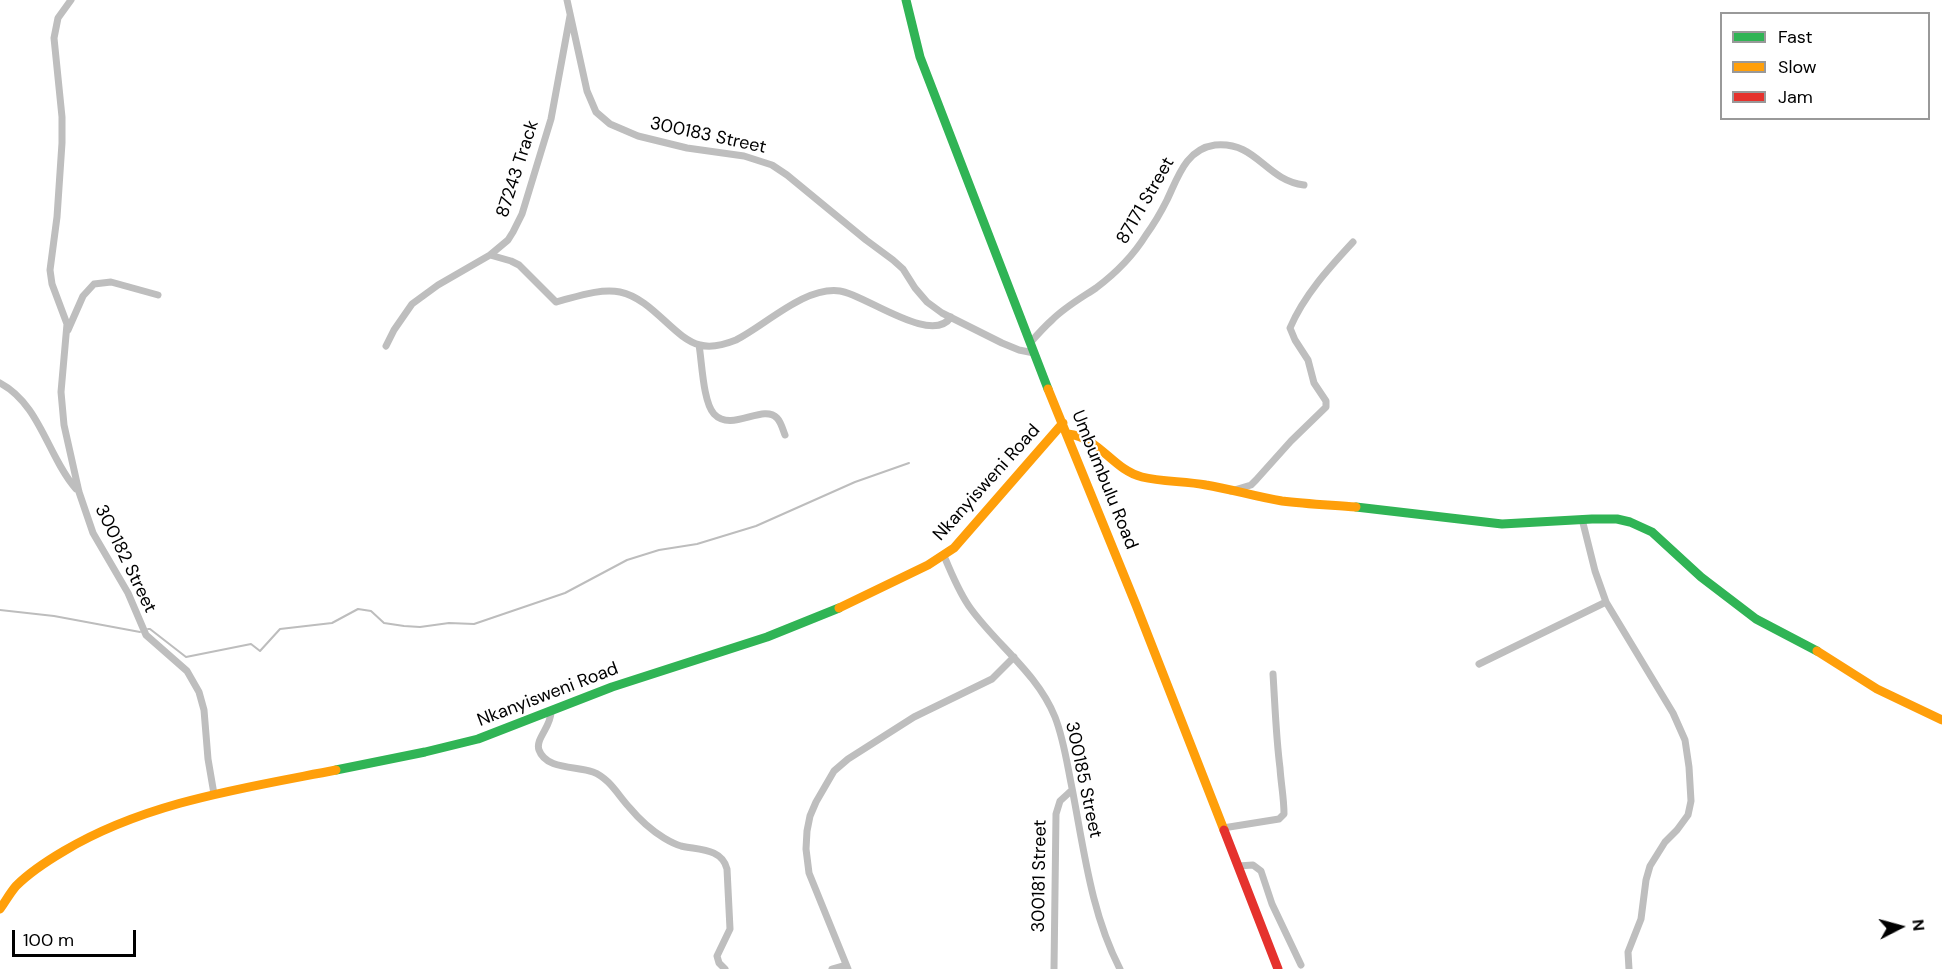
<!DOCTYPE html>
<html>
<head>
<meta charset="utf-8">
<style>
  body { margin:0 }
  #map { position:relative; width:1942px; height:969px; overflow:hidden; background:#fff; font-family:"DM Sans",sans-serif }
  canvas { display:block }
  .legend { position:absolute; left:1720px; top:12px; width:210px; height:108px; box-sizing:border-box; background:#fff; border:2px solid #999; margin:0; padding:8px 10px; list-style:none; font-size:18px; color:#000 }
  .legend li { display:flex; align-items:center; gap:12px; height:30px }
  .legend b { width:30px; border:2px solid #999 }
  .north { position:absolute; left:1870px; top:897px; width:60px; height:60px; -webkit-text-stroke:4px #fff; paint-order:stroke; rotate:84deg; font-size:16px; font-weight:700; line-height:24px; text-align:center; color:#000 }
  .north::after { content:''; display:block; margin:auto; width:21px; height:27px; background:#000; clip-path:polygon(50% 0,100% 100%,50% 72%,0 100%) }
  .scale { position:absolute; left:12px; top:930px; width:124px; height:27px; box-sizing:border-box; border:3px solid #000; border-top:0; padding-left:8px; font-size:18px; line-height:21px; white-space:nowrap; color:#000; -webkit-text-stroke:4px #fff; paint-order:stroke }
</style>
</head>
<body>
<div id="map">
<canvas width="1942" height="969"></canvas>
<ul class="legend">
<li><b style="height:8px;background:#30b455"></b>Fast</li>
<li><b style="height:8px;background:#ff9f0a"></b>Slow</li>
<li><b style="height:8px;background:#e5322d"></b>Jam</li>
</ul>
<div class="north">N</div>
<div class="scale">100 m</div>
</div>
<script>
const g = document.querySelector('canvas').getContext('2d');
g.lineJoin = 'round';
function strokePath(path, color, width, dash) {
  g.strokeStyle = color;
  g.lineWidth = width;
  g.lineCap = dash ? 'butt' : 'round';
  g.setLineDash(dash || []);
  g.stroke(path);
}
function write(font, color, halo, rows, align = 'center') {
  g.font = font + ' "DM Sans",sans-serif';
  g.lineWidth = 4.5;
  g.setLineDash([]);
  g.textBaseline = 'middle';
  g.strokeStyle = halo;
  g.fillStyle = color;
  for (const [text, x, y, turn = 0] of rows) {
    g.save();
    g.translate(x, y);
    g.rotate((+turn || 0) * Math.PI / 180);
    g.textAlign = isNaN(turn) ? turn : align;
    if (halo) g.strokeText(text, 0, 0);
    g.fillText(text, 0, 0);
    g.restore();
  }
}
strokePath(new Path2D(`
  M0 610 54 616 140 632
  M148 629H150L186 657 251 644 260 651 280 629 332 623 358 609 371 611 384 623 404 626 420 627 449 623 474 624 565 593 627 560 659 550 697 544 756 526 855 482 909 463`), '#bdbdbd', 2);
strokePath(new Path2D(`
  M71 0 58 18 54 38 62 117V143L57 217 50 270 52 284 67 324 61 392 64 425 79 492 93 533 128 593 146 635 187 671 199 692 204 710 208 759 214 794
  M567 0 587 91 596 112 610 124 638 136 687 148 744 156 772 165 787 175 866 240 893 260 903 269 915 288 927 302 942 313 1002 343 1019 350 1034 353
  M490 255 511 261 519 265 556 302C576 297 600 288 620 292 653 299 674 339 700 345 711 348 726 344 736 340 766 325 805 286 840 291 864 294 932 346 951 317
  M68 330 83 296 94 284 111 282 158 295
  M1030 343C1037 335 1044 327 1052 320 1065 307 1081 298 1096 288 1116 273 1133 256 1146 235 1154 224 1161 212 1167 200 1178 177 1186 149 1215 145 1257 141 1265 180 1304 185
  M699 345C702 362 703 402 714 414 732 433 763 403 777 418 781 422 783 430 785 435
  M386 346 394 330 412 304 438 285 490 255 508 240 513 232 522 214 551 119 570 16
  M0 383C40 404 48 457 76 489
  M1231 491 1251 485 1256 480 1291 441 1326 407V401L1314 383 1308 360 1295 340 1290 328C1304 295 1329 268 1353 242
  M1582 519 1595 571 1606 602 1673 713 1685 740 1689 767 1691 801 1688 815 1677 830 1665 842 1650 866 1646 880 1641 919 1628 952 1629 969
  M944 556C952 574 959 593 971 609 998 646 1037 673 1055 717 1064 740 1067 764 1072 788 1084 850 1091 913 1120 969
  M1479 664 1606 602
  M551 712C551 727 535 739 539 750 546 770 577 766 593 772 609 778 618 795 629 807 639 819 651 830 664 838 669 841 674 844 681 846 698 850 722 848 727 869L730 929 717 956 719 963 725 969
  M1223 828 1279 819 1284 814C1284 798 1281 784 1280 768 1276 737 1275 705 1273 674
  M1238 866 1253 865 1261 871 1272 904 1301 965
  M832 969 846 965
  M848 969 809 873 806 849 807 831 810 816 816 802 834 771 848 759 914 717 992 679 1014 657
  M1054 969 1056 814 1060 801 1072 790`), '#bebebe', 7);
strokePath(new Path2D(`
  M906 0 920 57 1048 389
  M1356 507 1502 524 1592 519H1617L1630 522 1652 532 1701 577 1756 619 1817 651
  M336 770 425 752 478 739 612 687 767 637 839 608`), '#30b455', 9);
strokePath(new Path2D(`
  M1048 389 1136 605 1224 830
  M1068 434C1099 437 1113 470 1142 477 1162 482 1185 481 1206 485 1231 489 1256 497 1282 501 1306 504 1331 505 1356 507
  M839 608 928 565 954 548 1063 423
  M1817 651 1877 689 1942 720
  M0 909C5 902 10 893 16 886 30 872 47 861 64 851 146 802 244 788 336 770`), '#ff9f0a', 9);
strokePath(new Path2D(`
  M1224 830 1278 969`), '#e5322d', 9);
write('18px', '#000', '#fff', [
  ["300183 Street",708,136,12],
  ["87243 Track",518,169,-72],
  ["87171 Street",1146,201,-60],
  ["Umbumbulu Road",1104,480,68],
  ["Nkanyisweni Road",987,483,-48],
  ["300182 Street",125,559,64],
  ["Nkanyisweni Road",548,695,-21],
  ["300185 Street",1083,780,78],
  ["300181 Street",1040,876,-89]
]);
</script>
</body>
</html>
